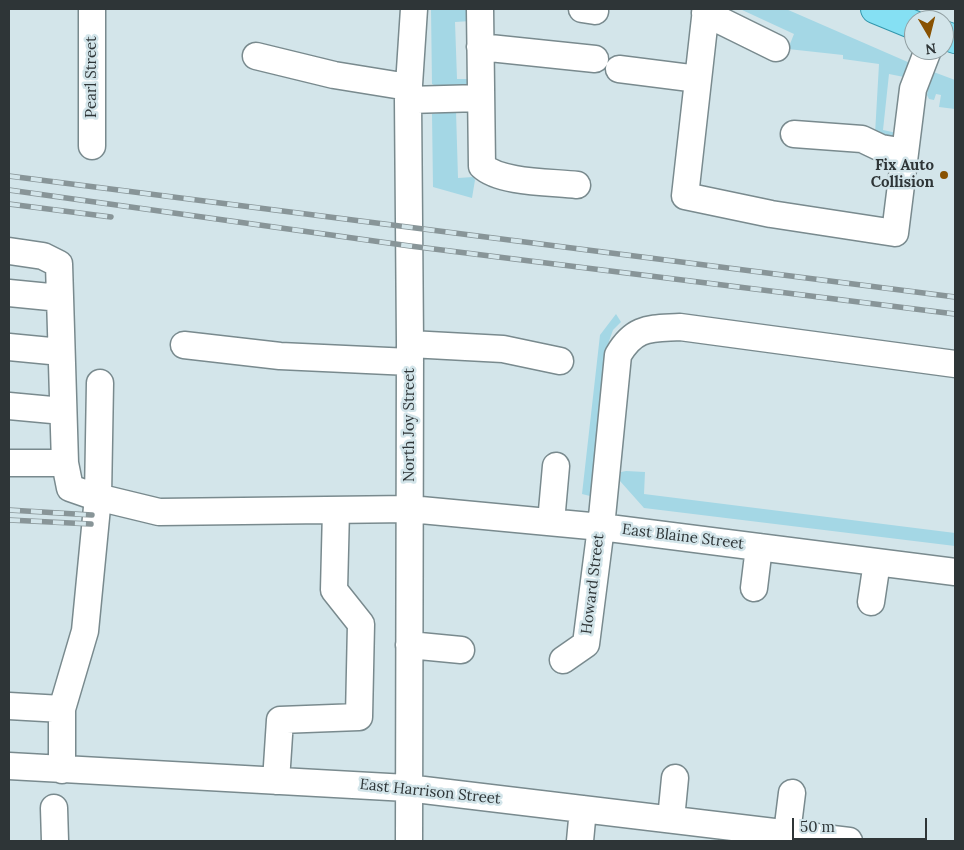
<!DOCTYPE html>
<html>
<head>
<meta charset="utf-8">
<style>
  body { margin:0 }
  #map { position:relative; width:964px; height:850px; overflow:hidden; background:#d3e5ea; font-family:Lora,serif }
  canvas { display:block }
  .frame { position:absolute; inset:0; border:10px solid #2e3537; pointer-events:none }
  .north { position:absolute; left:904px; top:10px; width:50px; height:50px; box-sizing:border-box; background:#d3e5ea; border:1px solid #919fa2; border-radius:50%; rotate:172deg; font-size:14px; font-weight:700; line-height:20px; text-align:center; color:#2e3537 }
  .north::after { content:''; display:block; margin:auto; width:18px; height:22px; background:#885202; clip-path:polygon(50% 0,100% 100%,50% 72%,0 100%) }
  .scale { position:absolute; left:792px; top:818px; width:135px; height:22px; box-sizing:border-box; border:2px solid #2e3537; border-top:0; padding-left:6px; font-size:15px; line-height:18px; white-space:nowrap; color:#2e3537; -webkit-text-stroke:4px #d3e5ea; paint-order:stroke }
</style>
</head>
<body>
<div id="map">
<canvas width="964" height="850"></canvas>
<div class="frame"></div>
<div class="north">N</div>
<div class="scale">50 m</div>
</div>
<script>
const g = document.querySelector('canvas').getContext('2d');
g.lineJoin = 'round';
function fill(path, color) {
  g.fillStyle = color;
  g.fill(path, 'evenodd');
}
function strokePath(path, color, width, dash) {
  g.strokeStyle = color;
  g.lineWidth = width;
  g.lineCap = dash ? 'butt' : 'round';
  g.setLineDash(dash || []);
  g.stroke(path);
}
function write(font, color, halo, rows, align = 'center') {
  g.font = font + ' Lora,serif';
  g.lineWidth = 5;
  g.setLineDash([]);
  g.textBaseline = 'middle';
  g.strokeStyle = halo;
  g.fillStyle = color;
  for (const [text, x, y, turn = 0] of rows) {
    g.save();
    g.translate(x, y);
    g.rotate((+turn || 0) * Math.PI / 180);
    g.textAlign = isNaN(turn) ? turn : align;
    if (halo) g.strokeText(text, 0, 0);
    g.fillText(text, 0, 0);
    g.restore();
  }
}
fill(new Path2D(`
  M431 9H470L471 21 455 22 457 79H470V84L467 87H438L432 84Z
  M740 9H786L910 63 904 77 889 74 883 130 897 133V140L875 134 879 64 843 59V55L788 49 794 34Z
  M931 71 955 80V109L939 107 941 95 936 94 934 100 929 99 927 95Z
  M456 111 458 178 473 177 475 180 472 198 433 187 432 114Z
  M616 314 621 322 613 330 609 341 590 496 582 494 600 335Z
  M626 471 645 472 644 494 955 533V546L644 508 620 481 621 472Z`), '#a4d7e5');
const minor = new Path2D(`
  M480 9 482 166C500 183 552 182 577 185
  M582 9 595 11
  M706 9 685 196 771 214 895 233 913 89 928 50
  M705 13 776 48
  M480 47 595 59
  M256 56 334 75 408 87
  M619 69 698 79
  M408 100 481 98
  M794 134 862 139 881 148 905 152
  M92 146V9
  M9 251 43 256 59 264 65 463 70 488 93 496 159 512 410 509 601 527 955 572
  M9 293 60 298
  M410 344 503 349 560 361
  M184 345 280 356 410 362
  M9 347 61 352
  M9 406 63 411
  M9 463H65
  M551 522 556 466
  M754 588 759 547
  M871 602 877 562
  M409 645 461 650
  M563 660 586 644 601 527 618 355C635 326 650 329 680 327L955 364
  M9 706 62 709
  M9 766 407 788 849 841
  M62 770V709L85 631 98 497 100 383
  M276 781 280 720 359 717 361 624 334 590 336 510
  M54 808 55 841
  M671 819 675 778
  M409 841 410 344 408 100 414 9
  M580 841 583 809
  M786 841 792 793`);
const major = new Path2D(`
  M875 9 914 25
  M944 35 955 39`);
strokePath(minor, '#798a8e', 29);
strokePath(major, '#3296ac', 30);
strokePath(minor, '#fff', 26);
strokePath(major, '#85e0f3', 28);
const rail = new Path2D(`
  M9 176 955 297
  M9 190 410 246 955 314
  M9 204 111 217
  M9 510 92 515
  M9 520 91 524`);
strokePath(rail, '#889598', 5.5);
strokePath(rail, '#d3e5ea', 4, [11]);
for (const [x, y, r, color] of [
  [944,175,5,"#885202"]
]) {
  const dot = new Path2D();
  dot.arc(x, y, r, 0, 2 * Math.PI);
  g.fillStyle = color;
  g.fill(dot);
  strokePath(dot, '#d3e5ea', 2);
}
write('15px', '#2e3537', '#d3e5ea', [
  ["Pearl Street",92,77,-90],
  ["North Joy Street",410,425,-90],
  ["East Blaine Street",683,537,7],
  ["Howard Street",593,584,-83],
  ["East Harrison Street",430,792,6]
]);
write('bold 15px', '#2e3537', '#d3e5ea', [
  ["Fix Auto",934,166],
  ["Collision",934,183]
], 'right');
</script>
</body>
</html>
